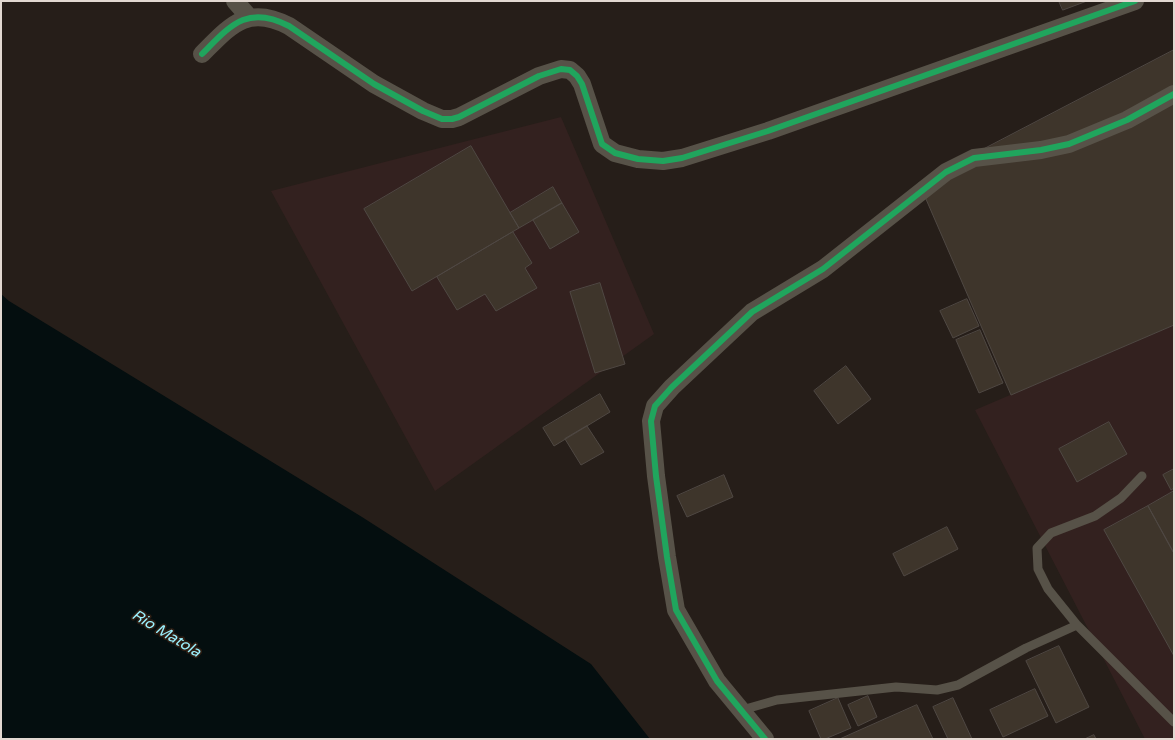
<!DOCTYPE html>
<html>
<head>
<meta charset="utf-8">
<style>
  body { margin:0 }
  #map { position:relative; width:1175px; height:740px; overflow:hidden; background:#261e19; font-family:"Varela Round",sans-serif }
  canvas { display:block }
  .frame { position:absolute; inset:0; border:2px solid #e2d8d1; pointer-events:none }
</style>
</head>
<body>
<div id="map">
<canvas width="1175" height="740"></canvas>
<div class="frame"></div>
</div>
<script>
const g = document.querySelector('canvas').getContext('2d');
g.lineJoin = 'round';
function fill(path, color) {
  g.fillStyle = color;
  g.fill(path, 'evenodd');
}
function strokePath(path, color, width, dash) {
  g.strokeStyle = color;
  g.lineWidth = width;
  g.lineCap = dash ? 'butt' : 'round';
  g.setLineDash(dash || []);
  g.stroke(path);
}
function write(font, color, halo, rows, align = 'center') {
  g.font = font + ' "Varela Round",sans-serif';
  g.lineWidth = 3.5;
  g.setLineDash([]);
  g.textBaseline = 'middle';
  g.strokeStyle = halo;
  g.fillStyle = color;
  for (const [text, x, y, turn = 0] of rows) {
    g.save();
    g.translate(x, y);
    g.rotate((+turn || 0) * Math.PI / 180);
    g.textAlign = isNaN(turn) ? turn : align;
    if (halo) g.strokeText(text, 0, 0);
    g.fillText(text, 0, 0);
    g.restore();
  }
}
fill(new Path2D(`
  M561 117 654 334 435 491 271 191Z
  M1174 325V739H1145L975 410Z`), '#33211f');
fill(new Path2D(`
  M1 294 9 301 362 517 591 664 650 739H1Z`), '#040e0f');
const building = new Path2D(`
  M1059 1H1087L1063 10Z
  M1174 50V325L1011 395 919 183Z
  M471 146 519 228 412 291 364 209Z
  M553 187 562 203 519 228 510 213Z
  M562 203 579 232 550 249 533 220Z
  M513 232 532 263 525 268 537 288 496 311 485 294 457 310 437 277Z
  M600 283 625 364 595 373 570 292Z
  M967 299 979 326 953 338 940 311Z
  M980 330 1003 383 979 393 956 340Z
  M846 366 871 399 838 424 814 391Z
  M600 394 610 412 554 446 543 428Z
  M1109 422 1127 454 1077 482 1059 449Z
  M587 426 604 452 581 465 565 439Z
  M1174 469V488L1171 490 1163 475Z
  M724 475 733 497 687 517 677 496Z
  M1174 491V551L1173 552 1148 506Z
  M1148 506 1174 553V656L1104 530Z
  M947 527 958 549 904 576 893 554Z
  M1059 646 1089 707 1056 723 1026 661Z
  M1035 689 1048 716 1003 737 990 710Z
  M868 696 877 717 858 726 848 705Z
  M838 698 851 728 825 739H821L809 711Z
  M953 698 972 739H948L933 707Z
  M917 705 933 739H840Z
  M1094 735 1096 739H1085Z`);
fill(building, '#3e352b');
strokePath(building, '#4f4843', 1);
strokePath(new Path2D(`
  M1142 476 1121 498 1095 516 1051 533 1037 548 1038 569 1048 589 1077 625 1174 722
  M742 710 777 700 896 687 937 690 958 685 1026 648 1077 625`), '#575248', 9);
strokePath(new Path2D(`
  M235 1 249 17
  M202 54C230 26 247 4 289 26L374 84 423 111 442 119H452L459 117 539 76 561 69 570 70 577 76 582 84 602 144 615 153 638 159 663 161 682 158 768 131 1135 1
  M765 739 717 681 676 610 667 557 656 476 651 421 655 406 672 387 752 312 823 269 946 172 974 158 1041 150 1069 144 1127 120 1174 94`), '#575248', 18);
strokePath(new Path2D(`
  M202 54C230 26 247 4 289 26L374 84 423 111 442 119H452L459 117 539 76 561 69 570 70 577 76 582 84 602 144 615 153 638 159 663 161 682 158 768 131 1135 1
  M765 739 717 681 676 610 667 557 656 476 651 421 655 406 672 387 752 312 823 269 946 172 974 158 1041 150 1069 144 1127 120 1174 94`), '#20a55d', 6);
write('italic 15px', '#9cf2ff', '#2c1d13', [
  ["Rio Matola",166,634,31]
]);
</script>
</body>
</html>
